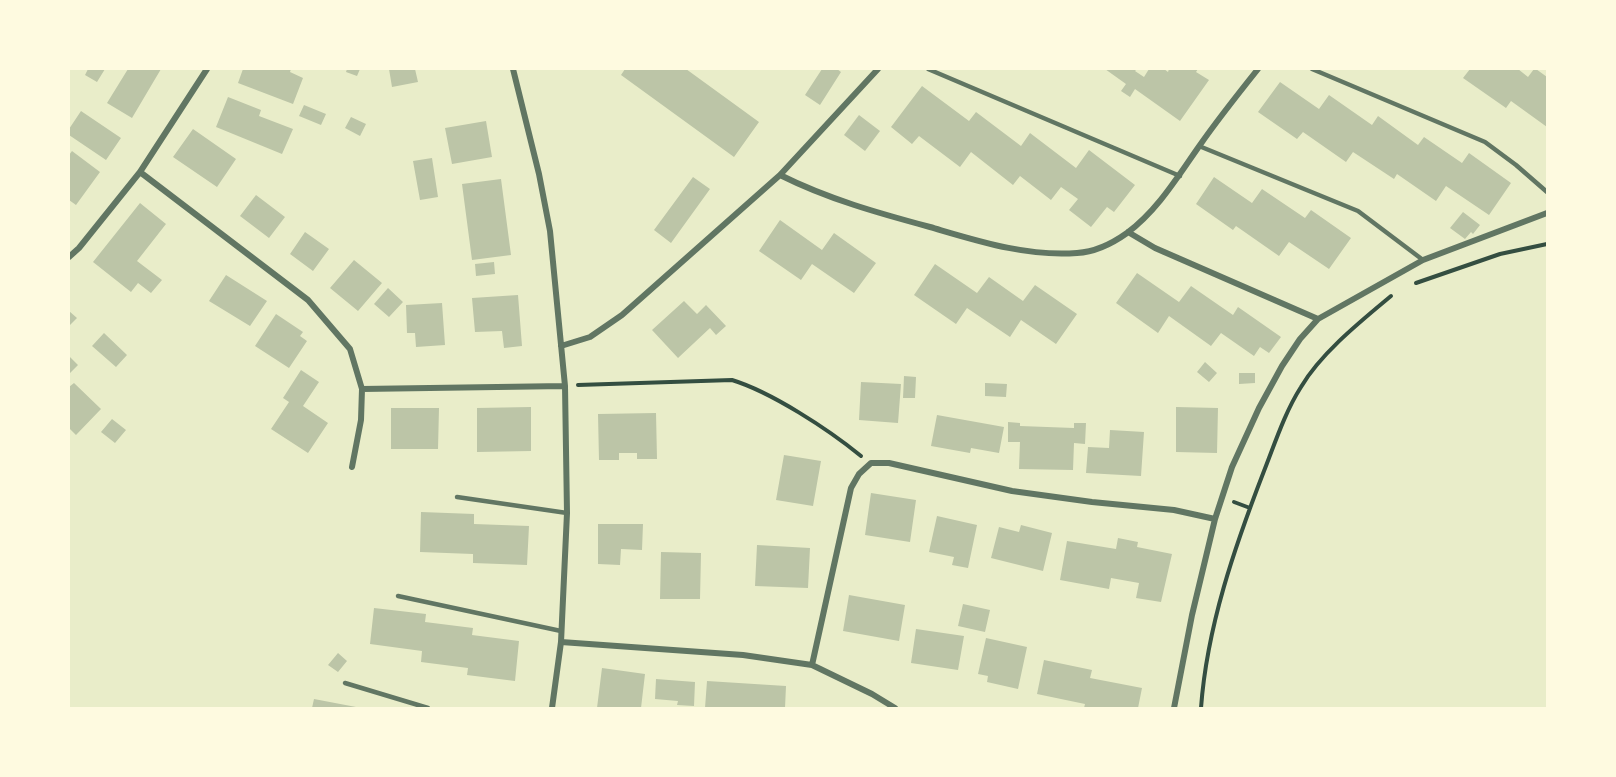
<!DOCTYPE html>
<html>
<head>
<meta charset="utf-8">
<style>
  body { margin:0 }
  #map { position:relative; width:1616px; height:777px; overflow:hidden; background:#e9edc9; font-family:Lato,sans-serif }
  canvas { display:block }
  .frame { position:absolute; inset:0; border:70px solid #fefae0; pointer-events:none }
</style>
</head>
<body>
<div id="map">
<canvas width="1616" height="777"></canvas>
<div class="frame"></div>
</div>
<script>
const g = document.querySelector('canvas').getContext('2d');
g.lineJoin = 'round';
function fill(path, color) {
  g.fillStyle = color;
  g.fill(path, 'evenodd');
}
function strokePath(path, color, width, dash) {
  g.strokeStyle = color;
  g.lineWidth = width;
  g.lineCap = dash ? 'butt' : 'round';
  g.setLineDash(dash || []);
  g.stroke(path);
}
fill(new Path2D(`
  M88 69H105L97 82 85 75Z
  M128 69H161L132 118 107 103Z
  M243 69H291L290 72 303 78 293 104 238 83Z
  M347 69H360L357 76 346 72Z
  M389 69H415L418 82 392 87Z
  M625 69H686L759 122 734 157 621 75Z
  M822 69H837L841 72 820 105 805 95Z
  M1105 69H1137L1135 71 1144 77 1149 69H1164L1168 72 1169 69H1198L1196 72 1209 80 1180 121 1135 89 1130 97 1121 91 1126 84Z
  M1470 69H1518L1528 77 1534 69H1536L1547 77V127L1511 101 1506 108 1463 78Z
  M1280 82 1319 109 1329 95 1372 125 1378 116 1418 145 1424 137 1462 163 1469 153 1511 183 1489 215 1446 186 1436 201 1397 174 1394 179 1353 152 1346 162 1303 132 1297 139 1258 112Z
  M922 86 969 121 976 112 1021 146 1030 133 1076 168 1089 150 1135 185 1114 212 1107 207 1091 227 1069 210 1078 199 1061 187 1051 200 1020 176 1013 185 971 152 960 167 919 136 912 144 891 127Z
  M228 97 261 110 259 116 293 129 282 154 216 127Z
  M304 105 326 114 321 125 299 116Z
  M81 111 121 138 106 160 69 135V129Z
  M859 115 880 131 865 151 844 135Z
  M351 117 366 124 360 136 345 128Z
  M486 121 492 157 452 164 445 128Z
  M193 129 236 159 217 187 173 157Z
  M72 151 100 172 76 205 69 200V155Z
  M432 158 438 197 420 200 413 161Z
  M693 177 710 189 671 243 654 230Z
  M1214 177 1252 203 1262 189 1305 218 1311 210 1351 238 1329 269 1289 242 1279 256 1236 226 1233 230 1196 204Z
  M501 179 511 255 472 260 462 184Z
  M256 195 285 217 269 238 240 216Z
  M140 203 166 224 137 261 162 280 151 293 138 283 131 292 93 262Z
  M1463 212 1480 225 1473 234 1471 232 1465 239 1450 228Z
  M780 220 822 250 834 233 876 263 854 293 812 264 801 280 759 251Z
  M305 232 329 249 313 271 290 254Z
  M354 260 382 283 358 311 330 288Z
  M494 262 495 274 476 276 475 264Z
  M935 264 977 293 989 277 1023 301 1035 285 1077 314 1056 344 1021 320 1010 337 967 308 956 324 914 295Z
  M1137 273 1179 302 1191 286 1233 315 1238 307 1281 337 1269 353 1260 347 1254 356 1221 333 1211 346 1169 316 1158 333 1116 303Z
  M226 275 267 301 250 326 209 301Z
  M388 288 403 302 389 317 374 304Z
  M518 295 522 346 504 348 502 331 475 332 472 298Z
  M684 301 697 314 706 305 726 326 716 335 710 328 678 358 652 330Z
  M442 303 445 345 416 347 415 333H407L406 305Z
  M69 311 77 318 69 326Z
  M276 314 303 332 300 336 307 341 289 368 255 346Z
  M104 333 127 355 116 367 92 346Z
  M69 356 78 365 69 374Z
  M1205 362 1217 373 1209 382 1197 372Z
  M301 370 319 382 303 406 328 423 308 453 271 429 289 402 283 398Z
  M1239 373H1255V383L1239 384Z
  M904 376 916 377 915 398H903Z
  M861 382 901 384 898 423 859 420Z
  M74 383 101 409 76 435 69 428V387Z
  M985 383 1007 384 1006 397 985 396Z
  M531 407V451L477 452V408Z
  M1176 407 1218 408 1217 453 1176 452Z
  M391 408H439L438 449H391Z
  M656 413 657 459H637V453H619V460H599L598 414Z
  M937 415 1004 427 999 453 971 448 970 453 931 446Z
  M112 419 126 430 115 443 101 432Z
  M1008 422 1020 423V426L1074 428V423H1086L1085 444 1074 443 1073 470 1019 469 1020 442H1008Z
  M1110 430 1144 432 1141 476 1086 473 1088 447 1109 448Z
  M784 455 821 461 813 506 776 500Z
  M871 493 916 500 910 542 865 535Z
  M421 512 474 514V524L529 526 527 565 473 563V554L420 552Z
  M937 516 977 525 968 568 952 565 954 557 929 552Z
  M598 524H643L642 550 621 549 620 565 598 564Z
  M1021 525 1052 533 1043 571 991 558 999 527 1019 532Z
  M1118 538 1138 542 1137 547 1172 554 1161 602 1136 598 1139 583 1111 578 1109 589 1060 580 1067 541 1116 549Z
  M757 545 810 548 808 588 755 586Z
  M661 552 701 553 700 599H660Z
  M849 595 905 605 899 641 843 631Z
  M963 604 990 610 985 632 958 626Z
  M374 608 426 614 425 622 473 628 472 635 519 641 515 681 467 675 468 668 421 662 422 651 370 644Z
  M916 629 964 636 958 670 911 663Z
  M986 638 1027 647 1018 689 987 682 988 676 978 674Z
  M338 653 347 661 338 672 328 665Z
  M1044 660 1092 670 1090 678 1142 688 1138 708H1084L1085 704 1037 694Z
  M602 668 645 674 641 708H597Z
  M656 679 695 682 694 706 677 705 678 701 655 699Z
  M707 681 786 686 785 708H705Z
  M314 699 356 707V708H312Z`), '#bcc5a7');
strokePath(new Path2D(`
  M1416 283 1500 254 1547 244
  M578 385 732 380C771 392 828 429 861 456
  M1234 502 1250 508
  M1201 708C1207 626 1235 546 1264 471 1275 443 1285 412 1301 387 1321 353 1361 321 1391 296`), '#344e41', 4);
strokePath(new Path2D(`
  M928 69 1180 176
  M1312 69 1485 142 1516 165 1547 192
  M1199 146 1358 211 1423 260
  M457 497 567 513
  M398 596 561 631
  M345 683 428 708`), '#617663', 4.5);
strokePath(new Path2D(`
  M513 69 539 174 550 231 565 386 567 513 561 642 552 708
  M140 172 308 300 350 349 362 389 361 420 352 467
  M780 175C828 199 878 213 930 227 978 241 1027 257 1077 253 1095 252 1113 243 1127 233 1158 210 1178 176 1200 145 1218 119 1238 94 1258 69
  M1128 232 1155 248 1318 319
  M69 257 79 248 140 172 207 69
  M561 346 590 337 622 315 780 175 878 69
  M362 389 565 386
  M561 642 743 655 812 665 872 694 895 708
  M812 665 851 488 859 474 871 463H889L1012 491 1092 502 1174 510 1215 519
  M1174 708 1192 615 1215 519 1232 467 1259 408 1282 366 1300 339 1318 319 1423 260 1547 213`), '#617663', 6);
</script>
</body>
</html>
